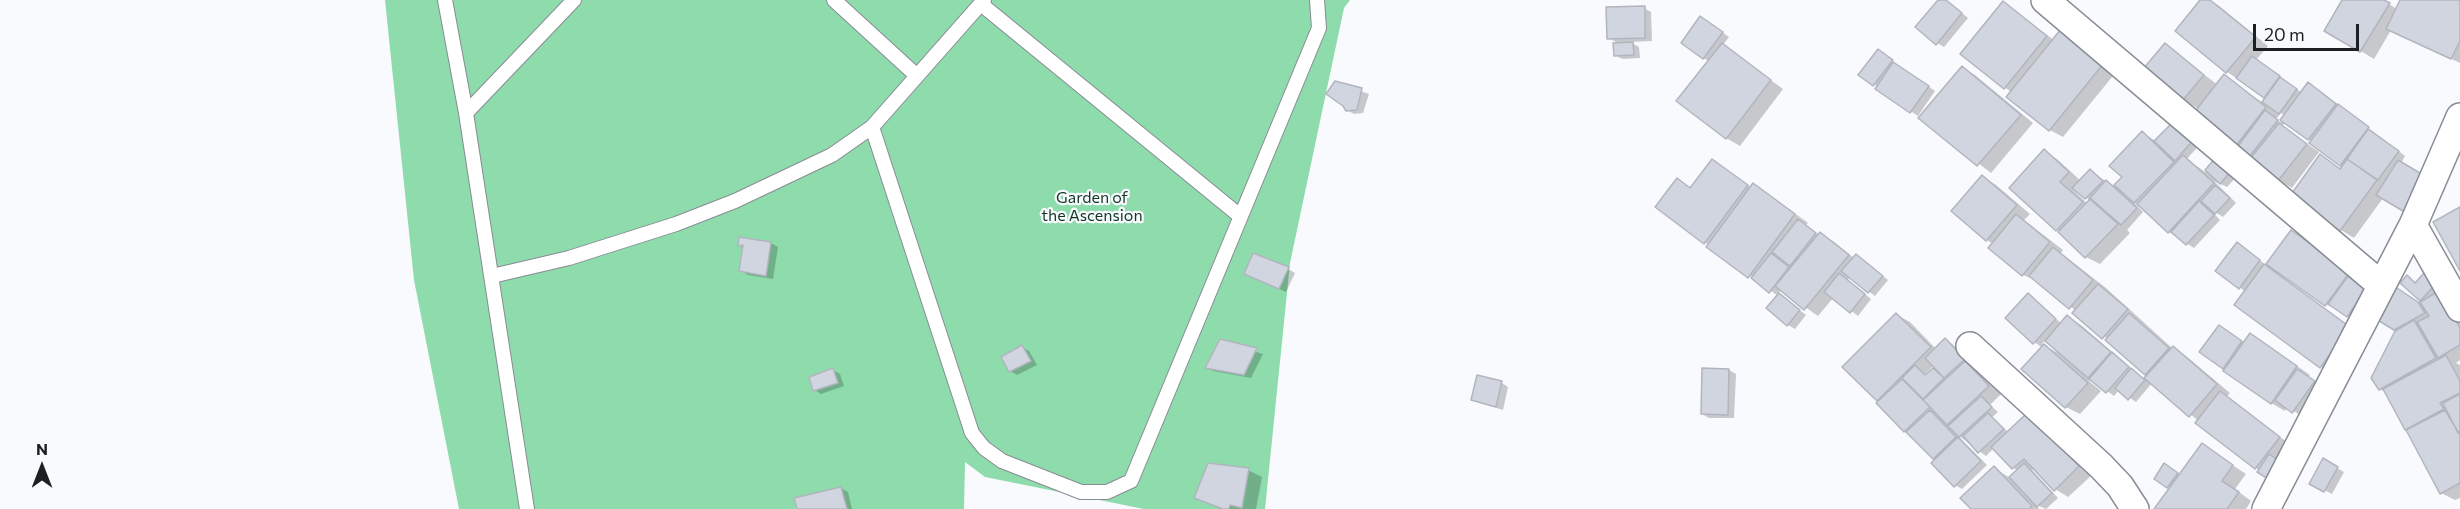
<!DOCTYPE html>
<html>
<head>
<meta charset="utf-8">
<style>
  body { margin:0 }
  #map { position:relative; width:2460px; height:509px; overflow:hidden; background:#f8fafe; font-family:Commissioner,sans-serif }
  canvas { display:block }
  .north { position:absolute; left:12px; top:437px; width:60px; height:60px; -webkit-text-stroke:4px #f8fafe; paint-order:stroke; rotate:0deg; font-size:16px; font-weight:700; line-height:24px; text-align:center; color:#1e1f23 }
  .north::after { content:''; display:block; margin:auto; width:21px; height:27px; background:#1e1f23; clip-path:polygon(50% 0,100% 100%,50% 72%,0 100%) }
  .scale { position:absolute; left:2253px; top:24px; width:106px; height:27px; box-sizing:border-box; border:3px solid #1e1f23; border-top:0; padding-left:8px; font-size:18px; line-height:21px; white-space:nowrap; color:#1e1f23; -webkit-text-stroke:4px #f8fafe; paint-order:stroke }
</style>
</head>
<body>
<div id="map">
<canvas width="2460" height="509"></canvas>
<div class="north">N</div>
<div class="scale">20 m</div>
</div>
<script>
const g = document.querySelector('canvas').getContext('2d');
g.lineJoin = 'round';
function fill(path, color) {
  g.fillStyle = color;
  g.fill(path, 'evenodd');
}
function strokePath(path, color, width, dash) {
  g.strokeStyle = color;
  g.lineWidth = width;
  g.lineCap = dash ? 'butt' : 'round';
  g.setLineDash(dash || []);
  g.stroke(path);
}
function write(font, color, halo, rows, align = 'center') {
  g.font = font + ' Commissioner,sans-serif';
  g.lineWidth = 4.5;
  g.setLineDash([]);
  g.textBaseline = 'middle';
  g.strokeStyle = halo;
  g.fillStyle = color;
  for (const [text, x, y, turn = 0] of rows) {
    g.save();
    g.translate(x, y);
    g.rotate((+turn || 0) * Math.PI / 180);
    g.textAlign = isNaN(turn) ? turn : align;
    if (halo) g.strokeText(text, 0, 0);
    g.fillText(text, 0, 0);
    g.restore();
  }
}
fill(new Path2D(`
  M385 0H1350L1344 8 1290 263 1265 509H1144L985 477 965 462 964 509H459L414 280Z`), '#8edbac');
fill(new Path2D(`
  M1940 0 1949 2 1968 18 1944 47 1937 43Z
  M2202 0 2218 5 2268 46 2256 60 2302 93 2309 84 2322 92 2405 156 2383 198 2354 238 2341 230 2320 156 2341 170 2344 166 2286 122 2282 126 2319 152 2292 188 2278 180 2254 156 2236 146 2199 109 2183 100 2165 45 2218 85 2224 76 2263 103 2267 98 2227 72 2177 31ZM2281 113 2285 116 2280 122 2276 119Z
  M2344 0H2382L2397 9 2402 0H2460V63L2391 30 2374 59 2326 30Z
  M2003 3 2054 40 2117 71 2063 137 2050 130 2011 92 1962 54Z
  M1644 8 1651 12 1652 41 1630 42 1639 47 1640 58 1622 59 1615 55 1619 44 1609 38Z
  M1708 22 1729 37 1723 45 1783 89 1740 146 1726 138 1709 61 1703 58Z
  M1884 55 1935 91 1918 116 1877 89 1878 87 1861 74Z
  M1962 68 1975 75 2033 123 1991 173 1920 118Z
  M1336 83 1369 94 1363 113 1354 114 1347 110Z
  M2175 121 2201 143 2187 159 2205 172 2217 158 2238 175 2227 187 2214 181 2236 203 2223 217 2210 209 2220 220 2194 248 2169 232 2133 201 2143 212 2127 230 2130 233 2100 264 2086 257 2057 229 2044 151 2057 159 2081 181 2090 171 2115 187 2124 177 2142 133 2156 141ZM2075 188 2090 201 2088 204 2073 190Z
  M1712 161 1752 188 1753 185 1767 193 1808 223 1806 225 1819 235 1833 241 1854 258 1857 256 1863 260 1888 280 1875 296 1850 277 1848 280 1871 299 1858 316 1834 297 1818 316 1781 290 1778 294 1806 315 1795 329 1788 325 1778 296 1705 242 1677 180 1692 188ZM1780 258 1793 266 1794 273 1780 262Z
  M1983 177 1996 185 2030 214 2024 220 2063 250 2061 253 2106 288 2172 348 2186 356 2230 393 2227 396 2292 446 2279 462 2260 470 2256 468 2152 383 2136 402 2119 390 2114 396 2091 379 2089 381 2101 391 2080 414 2066 407 2023 369 2043 348 2034 342 2028 295 2062 324 2067 317 2081 325 2145 380 2149 375 2076 311 2038 281 2023 275 1990 248 1993 244 1987 240ZM2046 340 2061 353 2060 354 2042 344Z
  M2292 232 2362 281 2372 294 2354 320 2326 304Z
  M740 239 771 243 778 247 773 279 748 275 741 271 744 248 739 245Z
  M2244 248 2266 265 2265 266 2363 336 2334 374 2321 367 2240 287Z
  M1288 269 1295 273 1286 292 1251 276Z
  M2424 275 2460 314V360L2456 363 2460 365V498L2455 500 2441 493 2388 394 2380 389 2397 330 2373 315 2391 286 2425 307 2408 277 2417 283Z
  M1897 315 1910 322 1936 349 1945 340 1952 344 1971 363 1969 365 1978 370 2001 394 1990 405 1998 412 1992 417 2008 432 2027 415 2092 475 2068 497 2055 489 2035 468 2032 470 2058 498 2046 509 2037 505 2039 509H1973L1994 468 2010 478 2017 471 1994 448 1986 456 1955 433 1987 465 1962 489 1955 485 1937 460 1878 400ZM1934 365 1936 367 1927 376 1925 374Z
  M2226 331 2244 343H2264L2310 375 2308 377 2321 386 2300 415 2287 407 2285 411 2271 403 2202 352Z
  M1220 341 1263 354 1251 378 1213 371 1207 367Z
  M1022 347 1029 351 1037 365 1017 375 1010 371Z
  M833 370 840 374 844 386 821 394 815 390Z
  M1729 370 1736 374 1734 418H1709L1702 414Z
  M1502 383 1508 387 1503 410 1472 400Z
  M2202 445 2246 474 2235 489 2251 501 2246 509H2156L2171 489 2156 479 2172 469 2180 475Z
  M2323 460 2344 472 2332 494 2311 483Z
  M1248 470 1262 477 1256 509H1220L1196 497Z
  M841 488 848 492 852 509H798Z`), '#0003');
const building = new Path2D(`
  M1938 0H1946L1962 13 1936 45 1915 27Z
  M2200 0H2210L2256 37 2226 73 2175 31Z
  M2342 0H2384L2390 3 2360 52 2324 31Z
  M2400 0H2460V41L2451 59 2386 29Z
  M2003 1 2047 36 2004 89 1960 54Z
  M1645 6V38L1607 39 1606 7Z
  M1700 16 1723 32 1703 59 1681 43Z
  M2061 29 2104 63 2049 131 2006 97Z
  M1633 42 1634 55 1614 56 1613 43Z
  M1722 43 1771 80 1726 139 1676 101Z
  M2165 43 2204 75 2182 101 2143 69Z
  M1878 49 1893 60 1873 86 1858 75Z
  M2252 56 2280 76 2264 98 2236 78Z
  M1893 62 1929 86 1910 113 1875 89Z
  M1962 66 2021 115 1977 166 1918 118Z
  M2224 74 2266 107 2235 147 2193 114Z
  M2280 77 2297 89 2279 114 2262 102Z
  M1335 81 1362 88 1357 110 1346 111 1343 106 1326 94Z
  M2308 82 2336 104 2308 140 2280 120Z
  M2338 104 2369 127 2340 166 2309 143Z
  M2265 110 2278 120 2250 156 2238 146Z
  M2175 120 2195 138 2175 161 2154 141Z
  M2279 123 2307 144 2277 182 2249 160Z
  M2368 129 2399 151 2378 180 2347 159Z
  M2142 131 2174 162 2134 203 2114 185 2122 177 2109 166Z
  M2044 149 2069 172 2060 182 2083 202 2056 231 2009 188Z
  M2320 154 2340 169 2347 159 2377 180 2340 231 2290 196Z
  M2183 155 2214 183 2168 233 2137 204Z
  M2217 156 2232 170 2220 184 2205 170Z
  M1712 159 1748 185 1704 244 1655 207 1677 178 1690 188Z
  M2398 160 2430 179 2408 214 2376 195Z
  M2090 169 2103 181 2085 199 2072 188Z
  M1982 175 2017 205 1986 241 1951 211Z
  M2106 180 2137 208 2121 225 2090 198Z
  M1753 183 1795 214 1748 278 1706 247Z
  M2215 185 2230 198 2215 214 2201 201Z
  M2090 199 2118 224 2085 258 2058 232Z
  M2199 201 2214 215 2186 245 2171 232Z
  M2460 207V271L2433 222Z
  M2016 214 2050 242 2022 276 1988 248Z
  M1798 219 1816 233 1790 266 1772 252Z
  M2291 230 2350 272 2325 306 2266 264Z
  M1820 232 1849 255 1804 310 1775 286Z
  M739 237 771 242 766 276 739 271 743 245 738 246Z
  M2237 242 2260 260 2239 289 2215 271Z
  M2053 247 2093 280 2069 309 2029 276Z
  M1253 253 1289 267 1279 289 1244 274Z
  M1771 253 1789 267 1769 293 1751 278Z
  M1856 254 1883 276 1868 293 1841 271Z
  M2264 264 2350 327 2320 368 2234 305Z
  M1839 273 1865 294 1850 313 1824 292Z
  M2424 273 2436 284 2420 301 2400 283 2407 275 2415 283Z
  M2348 276 2366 289 2347 317 2328 304Z
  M2098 284 2128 309 2102 339 2072 313Z
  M2391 284 2418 302 2425 313 2394 330 2371 316Z
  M2439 291 2460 328V345L2438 358 2417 322 2429 316 2420 302Z
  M1779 293 1800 310 1787 326 1766 308Z
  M2028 293 2056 319 2033 344 2005 318Z
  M1896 313 1931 347 1877 401 1842 367Z
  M2129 313 2169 348 2145 375 2105 340Z
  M2067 315 2111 352 2088 378 2045 341Z
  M2414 320 2436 358 2379 390 2371 378 2395 331Z
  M2219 325 2242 341 2223 369 2199 352Z
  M2250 333 2297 366 2271 404 2223 371Z
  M1945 338 1965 359 1944 378 1925 358Z
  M1220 339 1257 348 1244 375 1205 368Z
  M2044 344 2088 383 2065 408 2021 369Z
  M1022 345 1031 361 1009 372 1001 357Z
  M2173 346 2217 384 2189 417 2144 378Z
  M2112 352 2129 367 2106 393 2089 379Z
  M2446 355 2460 381V393L2440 403 2444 409 2405 430 2383 389Z
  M1965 361 1989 386 1947 425 1923 400Z
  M1915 365 1925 375 1933 368 1944 378 1923 399 1902 378Z
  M833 368 838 383 813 391 809 377Z
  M1702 368 1729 369 1728 415 1701 414Z
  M2131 368 2145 380 2128 400 2115 388Z
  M2297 369 2315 381 2292 413 2275 400Z
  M1477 375 1502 381 1496 407 1471 400Z
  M1902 379 1930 407 1904 432 1876 403Z
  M2220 391 2280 437 2255 469 2195 423Z
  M2460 394V432L2458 433 2443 403Z
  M1981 396 1992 407 1959 437 1948 426Z
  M1930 410 1956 437 1933 459 1906 432Z
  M2445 410 2460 435V483L2440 494 2406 430Z
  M1988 413 2004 429 1978 453 1963 436Z
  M2027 413 2079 466 2054 491 2024 459 2012 469 1991 447Z
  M1958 437 1981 461 1954 487 1931 463Z
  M2202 443 2233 465 2222 481 2239 492 2227 509H2154Z
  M2269 454 2285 465 2273 482 2257 472Z
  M2323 458 2338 467 2324 492 2309 484Z
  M1208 463 1249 468 1242 508 1230 505 1229 509H1223L1194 498Z
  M2024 463 2052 493 2037 507 2009 477Z
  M2164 463 2178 473 2167 488 2154 479Z
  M1994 466 2032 506 2029 509H1971L1960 498Z
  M841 487 847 509H797L794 498Z`);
fill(building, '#d1d5df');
strokePath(building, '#b1b5bf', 1.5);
const lane = new Path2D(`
  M445 0 466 113 527 509
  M834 0 917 76
  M981 4 1240 216
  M466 113 574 0
  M872 127 972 433 984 448 1002 461 1081 492H1107L1131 481 1319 28 1317 0
  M492 276 569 258 676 224 735 201 832 155 872 127 984 0`);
const street = new Path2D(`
  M2045 0 2381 285
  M2460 117 2413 225 2460 308
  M1970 346 2101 466 2120 486 2135 509
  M2266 509 2413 225`);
strokePath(lane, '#888c95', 16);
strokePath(street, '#888c95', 30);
strokePath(lane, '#fff', 14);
strokePath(street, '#fff', 27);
write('16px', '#113723', '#f8fafe', [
  ["Garden of",1092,198],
  ["the Ascension",1092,216]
]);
</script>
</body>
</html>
